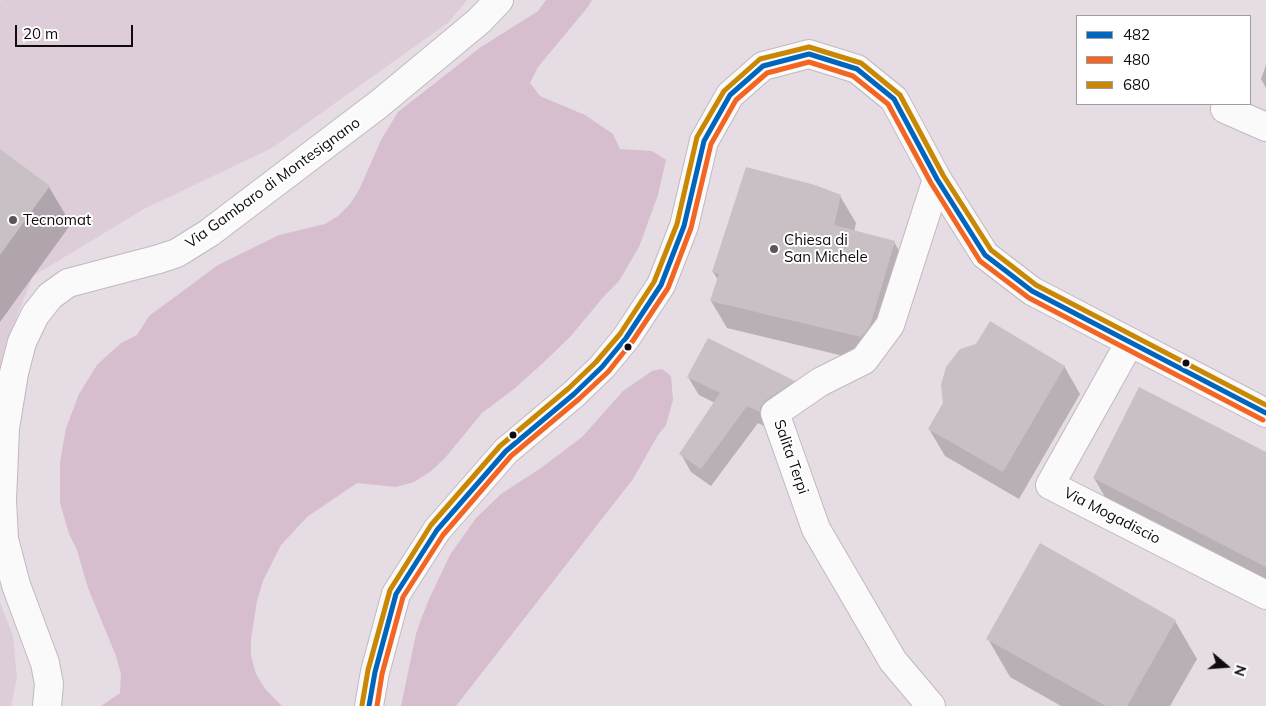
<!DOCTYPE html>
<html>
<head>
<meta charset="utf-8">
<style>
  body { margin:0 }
  #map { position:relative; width:1266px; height:706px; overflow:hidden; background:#e6dce3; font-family:Mulish,sans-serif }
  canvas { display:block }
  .legend { position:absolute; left:1076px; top:15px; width:175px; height:90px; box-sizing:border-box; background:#fff; border:1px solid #9f9d9f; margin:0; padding:6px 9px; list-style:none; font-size:15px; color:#100b0e }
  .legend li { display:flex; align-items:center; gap:10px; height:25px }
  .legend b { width:25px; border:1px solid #9f9d9f }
  .north { position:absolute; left:1201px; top:641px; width:50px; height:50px; -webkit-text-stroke:4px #fff; paint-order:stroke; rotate:108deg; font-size:14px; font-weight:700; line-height:20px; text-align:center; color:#100b0e }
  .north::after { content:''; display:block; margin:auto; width:18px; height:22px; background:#100b0e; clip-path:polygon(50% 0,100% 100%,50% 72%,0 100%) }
  .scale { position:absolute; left:15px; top:25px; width:118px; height:22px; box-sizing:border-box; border:2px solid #100b0e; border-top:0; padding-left:6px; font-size:15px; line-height:18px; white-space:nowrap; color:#100b0e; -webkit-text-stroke:4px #fff; paint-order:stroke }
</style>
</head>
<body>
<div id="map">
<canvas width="1266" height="706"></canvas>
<ul class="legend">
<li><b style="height:6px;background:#0065bd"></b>482</li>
<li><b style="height:6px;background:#f26522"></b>480</li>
<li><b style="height:6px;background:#c98703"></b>680</li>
</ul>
<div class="north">N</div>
<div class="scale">20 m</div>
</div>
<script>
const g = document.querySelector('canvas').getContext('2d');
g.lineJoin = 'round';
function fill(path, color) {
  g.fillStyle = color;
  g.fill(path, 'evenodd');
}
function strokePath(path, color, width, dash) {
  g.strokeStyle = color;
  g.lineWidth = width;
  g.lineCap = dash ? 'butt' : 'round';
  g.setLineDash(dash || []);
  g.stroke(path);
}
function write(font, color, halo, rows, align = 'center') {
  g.font = font + ' Mulish,sans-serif';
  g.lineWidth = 4;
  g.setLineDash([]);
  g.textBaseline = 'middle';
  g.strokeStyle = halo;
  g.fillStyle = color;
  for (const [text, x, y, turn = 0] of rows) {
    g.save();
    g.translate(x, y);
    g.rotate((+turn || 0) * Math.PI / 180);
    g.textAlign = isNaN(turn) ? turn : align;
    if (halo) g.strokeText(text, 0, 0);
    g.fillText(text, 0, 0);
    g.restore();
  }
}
fill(new Path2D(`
  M3 0H467L449 22 272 148 144 209 33 276 6 343 0 370V1Z
  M0 603 13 636 17 677 11 706H0Z`), '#ddcdd9');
fill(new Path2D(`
  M546 0H592L587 8 538 67 530 83 540 96 585 115 613 134 620 149 652 151 666 160 658 195 639 247 619 281 605 295 570 337 543 363 514 389 482 413 445 458 430 472 414 482 396 487 357 483 307 517 281 545 263 581 257 601 251 639V656L256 674 266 690 282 706H101L120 693 121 674 116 656 88 588 77 550 69 534 60 503V462L66 428 79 394 97 365 121 343 137 335 149 316 218 265 279 235 325 224 338 216 350 204 359 190 381 140 398 112 481 47 538 11Z
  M662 369 671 376 673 400 666 425 658 435 633 479 456 706H401L416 634 420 622 429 599 450 555 476 518 501 494 541 468 582 437 623 391 652 371Z`), '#d6becf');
fill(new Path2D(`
  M1266 65V88L1261 79Z
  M0 151 49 187 71 224 0 322Z
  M840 196 856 223 854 232 894 242 910 269 877 364 727 328 711 301 718 280 713 272Z
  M1064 366 1080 394 1019 499 945 456 929 429Z
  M688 377 794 382 804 399 770 429 758 423 711 486 691 472 681 454 715 403 699 395Z
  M1266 453V593L1116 516 1094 478Z
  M1175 621 1197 659 1170 706H1061L1010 677 988 639Z`), '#0003');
fill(new Path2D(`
  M0 149 50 186 0 255Z
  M746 167 815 185 841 195 834 225 895 241 870 326 861 337 710 301 719 274 712 272Z
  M990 321 1065 366 1003 472 928 429 943 403 941 385 946 367 960 349 976 344Z
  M708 338 795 381 766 400 760 408V412L747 406 701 469 679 454 720 393 687 377Z
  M1139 387 1266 452V567L1093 478Z
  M1040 543 1176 620 1127 706H1106L986 639Z`), '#c8c0c5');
const street = new Path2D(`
  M1225 109 1266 127
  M1130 342 1050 485 1266 595
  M47 706 49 684 45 663 16 585 4 539 2 500 5 428 14 373 22 342 35 315 50 296 68 283 159 259 177 253 209 233 379 104 479 21 499 0
  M931 706 893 661 816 529 775 413 820 382 864 360 890 325 937 179`);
const secondary = new Path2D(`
  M369 706 375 672 396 594 437 530 506 451 574 394 602 367 626 338 661 285 684 226 704 141 730 95 763 66 809 54 857 69 894 99 937 179 985 255 1032 291 1266 413`);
strokePath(street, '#c1b9bf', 30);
strokePath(secondary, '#c1b9bf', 30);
strokePath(street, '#fbfafb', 28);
strokePath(secondary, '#fbfafb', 28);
strokePath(new Path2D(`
  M369 706 375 672 396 594 437 530 506 451 574 394 602 367 626 338 661 285 684 226 704 141 730 95 763 66 809 54 857 69 894 99 937 179 985 255 1032 291 1266 413`), '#0065bd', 5);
strokePath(new Path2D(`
  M377 706 382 674 403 597 443 535 511 456 579 399 608 372 632 342 668 288 691 228 711 144 736 100 767 73 809 62 853 76 888 104 931 183 980 261 1029 298 1263 420`), '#f26522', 5);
strokePath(new Path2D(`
  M362 705 368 670 390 590 431 525 500 446 569 388 596 362 620 334 654 282 677 224 697 137 724 91 760 59 809 47 861 63 900 95 943 175 991 250 1036 285 1266 405`), '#c98703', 5);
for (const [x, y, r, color] of [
  [13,220,5,"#5b5459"],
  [774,249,5,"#5b5459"],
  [628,347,4.5,"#100b0e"],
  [1186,363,4.5,"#100b0e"],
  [513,435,4.5,"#100b0e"]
]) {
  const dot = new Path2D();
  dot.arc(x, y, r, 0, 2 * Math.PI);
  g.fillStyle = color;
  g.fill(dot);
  strokePath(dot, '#fff', 2);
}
write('15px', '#100b0e', '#fff', [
  ["Via Gambaro di Montesignano",273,183,-36],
  ["Salita Terpi",791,457,71],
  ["Via Mogadiscio",1112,516,27]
]);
write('15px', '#100b0e', '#fff', [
  ["Tecnomat",23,220],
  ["Chiesa di",784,240],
  ["San Michele",784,257]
], 'left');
</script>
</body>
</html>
